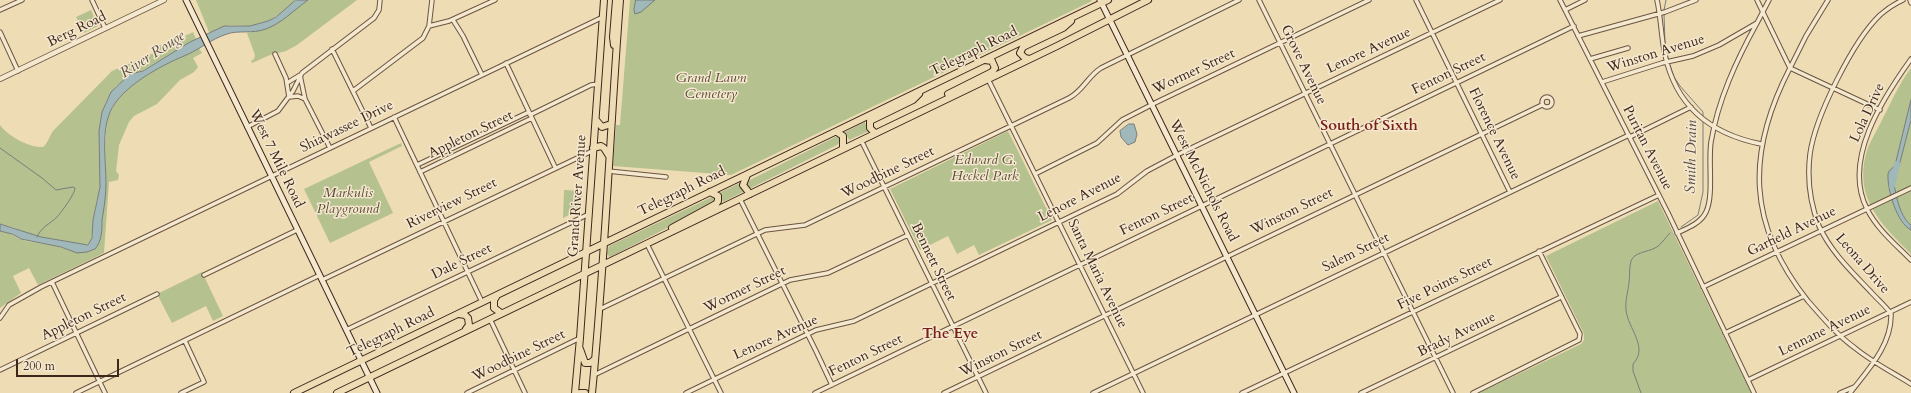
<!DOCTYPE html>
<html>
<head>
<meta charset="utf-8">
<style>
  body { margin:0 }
  #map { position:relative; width:1911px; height:393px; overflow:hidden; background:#eedcb5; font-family:Cardo,serif }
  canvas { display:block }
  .scale { position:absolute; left:16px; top:359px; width:103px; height:18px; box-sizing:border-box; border:2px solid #3f261b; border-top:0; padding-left:5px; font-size:12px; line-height:14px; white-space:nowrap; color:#3f261b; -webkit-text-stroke:3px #f4e8cf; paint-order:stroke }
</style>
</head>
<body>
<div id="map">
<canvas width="1911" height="393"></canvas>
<div class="scale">200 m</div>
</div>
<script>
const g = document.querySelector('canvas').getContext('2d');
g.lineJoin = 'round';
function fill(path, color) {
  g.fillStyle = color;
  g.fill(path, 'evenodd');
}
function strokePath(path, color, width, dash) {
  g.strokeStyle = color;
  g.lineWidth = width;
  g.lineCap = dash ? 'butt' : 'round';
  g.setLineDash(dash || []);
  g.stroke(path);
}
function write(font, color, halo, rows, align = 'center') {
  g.font = font + ' Cardo,serif';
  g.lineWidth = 3;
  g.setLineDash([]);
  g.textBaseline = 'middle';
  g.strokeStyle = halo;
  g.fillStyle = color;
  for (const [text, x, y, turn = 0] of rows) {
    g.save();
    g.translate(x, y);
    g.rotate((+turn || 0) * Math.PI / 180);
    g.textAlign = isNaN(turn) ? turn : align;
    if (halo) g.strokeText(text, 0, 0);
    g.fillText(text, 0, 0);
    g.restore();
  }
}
fill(new Path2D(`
  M196 0H295L283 12 268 21 250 26 229 25 211 32H209Z
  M308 0H357L297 45 286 51 270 55 252 63 251 61 254 59 255 55 247 33C277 27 284 16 308 0Z
  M630 0H1091L1092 1 731 175 613 166 616 125H620Z
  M91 10 98 26 84 33 76 17Z
  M193 32 196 39 116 86C91 115 102 152 100 186 100 193 97 198 96 204 93 217 94 231 90 243L84 245 29 235 15 228 0 224V125C8 136 29 148 43 147 48 143 49 137 53 131L112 71 156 52 159 45 164 46Z
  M199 48 202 53 193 58 198 67 194 72 180 80 157 104 134 116 129 122 119 145 116 171 119 175 118 180 109 182 104 253 38 285 29 268 13 276 21 293 0 308V231C11 232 16 239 26 241 37 243 48 244 59 247 73 250 81 256 95 249 102 233 102 218 104 201 107 175 103 148 107 122 113 87 170 61 199 48Z
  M1911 68V254C1882 225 1854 199 1866 154 1869 143 1875 134 1880 124 1890 105 1898 85 1911 68Z
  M865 122 869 131 849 140 845 132Z
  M1008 131 1052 220 979 255 974 245 957 254 948 236 920 250 890 189Z
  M837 136H839L842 140 837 145 751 188 746 186 748 181Z
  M401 143 402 146 369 162 393 213 330 243 304 189Z
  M740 183 743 192 723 202 719 193Z
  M564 190 582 191 581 209 563 218Z
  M714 196 716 199 712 205 612 256 610 257 607 254 609 246Z
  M1658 201 1751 393H1479L1581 344 1584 340V334L1546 256Z
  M202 272 223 316 213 321 206 306 172 323 157 294Z`), '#b6c190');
const water = new Path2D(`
  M296 0H308C294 10 282 23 266 29 252 34 238 30 227 34 211 39 199 50 184 56 160 66 121 87 110 112 101 133 106 161 106 184 106 196 104 208 102 220 102 230 102 241 95 249L87 252 77 253 61 247 21 239 12 234 0 231V224L41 237 88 245 92 238 93 220 100 187 99 131 102 112 111 92 130 74 143 71 190 42 224 26H250L268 21 276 17Z
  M636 0H655L641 12 635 14 634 10Z
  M1911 100V120L1899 166 1893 174C1894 188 1899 217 1911 225V230C1897 223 1887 190 1888 174 1889 169 1893 169 1895 165Z
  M1129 124H1134L1137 134 1135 142 1128 145 1121 137 1120 131Z`);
fill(water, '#a0b8ba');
strokePath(water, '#797e7a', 1);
strokePath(new Path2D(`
  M1664 10 1666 0
  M1664 13 1665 44 1668 58
  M1670 65 1674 77 1680 86 1703 112V116
  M0 148 42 178 56 190 73 187 75 188C76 192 61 213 57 217 50 224 41 227 37 237
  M1681 227 1698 215 1703 192V119
  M1641 393 1633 371V364C1649 347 1628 329 1626 310 1625 300 1628 292 1629 283 1630 276 1629 268 1631 261 1634 252 1648 252 1655 248 1661 245 1665 238 1670 233`), '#797e7a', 1);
strokePath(new Path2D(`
  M1892 186 1897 164`), '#a0b8ba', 6);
const minor = new Path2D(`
  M92 0 105 28
  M1259 0 1453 393
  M1416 0 1510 192
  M1560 0 1668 213 1754 393
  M1657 0C1661 18 1661 37 1665 55 1676 106 1711 134 1761 144
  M1757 0 1790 68C1746 153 1747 225 1808 301 1823 318 1837 335 1855 348 1872 362 1892 372 1911 384
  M1828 0 1806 36 1790 68 1880 110
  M1910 0 1911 3
  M0 10 22 0
  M1565 10 1585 0
  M453 20 463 36 482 75
  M429 26 449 21 495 0
  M0 32 18 71
  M1578 36 1665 12 1696 0
  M332 49 371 128
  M275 54 286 78 289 97 298 96 305 99
  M1590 59 1628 48
  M1911 59C1883 98 1842 160 1867 209 1877 229 1895 244 1911 260
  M506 63 555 167
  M988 79 1143 393
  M1602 82 1662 63 1693 56 1719 45 1757 23 1769 0
  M287 83 300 75 305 99 330 148
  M353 91 423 38 429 26 432 0
  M1542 102a5 5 0 1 1 10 0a5 5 0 1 1-10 0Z
  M530 115 591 85 599 84
  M394 117 482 302
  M247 127 278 111 293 91 302 73 374 18 379 10 380 0
  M1630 137 1691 107
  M861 140 986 393
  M417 165 529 112
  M608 171 666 177
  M420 172 532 118
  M1035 174 1097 143 1122 120 1157 102 1369 0
  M740 199 816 351 832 385
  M1677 233C1688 228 1701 223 1706 212 1714 196 1708 162 1711 142 1718 100 1736 61 1757 23
  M647 244 721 393
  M204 275 297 230
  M322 280 592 151
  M52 282 105 393
  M1703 287 1911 188
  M600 309 765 230 805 225 1069 98C1083 91 1088 76 1101 68L1239 0
  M0 318 9 305 41 287 603 17
  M490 319 525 393
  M346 330 589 214
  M1725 333 1804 296
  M0 370 157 294
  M594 375 790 280 828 273 908 235
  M1748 380 1911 302
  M76 393 320 275
  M181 393 204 382 185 341
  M467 393 580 338
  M686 393 816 330 854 321 1117 194 1147 171 1181 153 1500 0
  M815 393 1574 26
  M944 393 1542 105
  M1093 393 1629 135
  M1242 393 1659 195
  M1361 393 1561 297
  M1473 393 1579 340 1580 334 1539 251
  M1840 393 1854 387
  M1850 393C1867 371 1892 345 1891 314 1886 306 1877 299 1871 292 1851 271 1831 252 1819 226 1810 203 1807 178 1810 154 1815 117 1853 41 1880 15 1887 9 1894 4 1903 0`);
const tertiary = new Path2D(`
  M0 79 164 0`);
const secondary = new Path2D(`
  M186 0 377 393
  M1100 0 1294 393`);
const primary = new Path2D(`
  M614 45 613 37 616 0
  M1029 59 1025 58 1020 53 1023 47 1063 28 1071 21
  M948 94 992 72 995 68 992 61 985 60
  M596 120 602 127 611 124
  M837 132 843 136V149
  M875 133 870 128V121L913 100 919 94
  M593 148 601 146 604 148 609 156
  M747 175 743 185 750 194
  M672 228 716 204 718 201V196L710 192
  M496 297 494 300V308L501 313
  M459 314 465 315 468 318 469 325 466 329
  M580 349 585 363H590L595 359
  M294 393 1108 0
  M337 393 1057 46 1148 0
  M575 393 580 338 604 0
  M580 393H585
  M592 393C605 262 610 131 620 0`);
strokePath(minor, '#6b5442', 5.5);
strokePath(tertiary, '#6b5442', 6);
strokePath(secondary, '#3f261b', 7);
strokePath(primary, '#3f261b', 8);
strokePath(minor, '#f4e8cf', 3.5);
strokePath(tertiary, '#f4e8cf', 4.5);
strokePath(secondary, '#f4e8cf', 5);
strokePath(primary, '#eedcb5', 6);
write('14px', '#3f261b', '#f4e8cf', [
  ["Berg Road",77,30,-26],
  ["Lenore Avenue",1369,51,-25],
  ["Telegraph Road",974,52,-26],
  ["Winston Avenue",1656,54,-17],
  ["Grove Avenue",1303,65,64],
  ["Wormer Street",1194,72,-25],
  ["Fenton Street",1449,74,-26],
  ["Lola Drive",1868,113,-65],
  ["Shiawassee Drive",347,127,-26],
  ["Florence Avenue",1494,134,64],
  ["Appleton Street",471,135,-26],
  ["Puritan Avenue",1647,148,63],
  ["West 7 Mile Road",276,159,64],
  ["Woodbine Street",888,173,-26],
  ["West McNichols Road",1203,181,63],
  ["Telegraph Road",682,192,-26],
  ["Grand River Avenue",578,196,-86],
  ["Lenore Avenue",1080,198,-27],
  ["Riverview Street",452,204,-26],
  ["Winston Street",1292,212,-26],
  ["Fenton Street",1157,215,-26],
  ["Garfield Avenue",1792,232,-26],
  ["Salem Street",1356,253,-26],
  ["Dale Street",462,262,-26],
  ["Bennett Street",933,262,64],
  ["Leona Drive",1862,264,49],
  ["Santa Maria Avenue",1097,274,64],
  ["Five Points Street",1445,284,-26],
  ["Wormer Street",745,290,-26],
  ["Appleton Street",84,317,-26],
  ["Lennane Avenue",1825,331,-26],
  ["Telegraph Road",391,333,-26],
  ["Brady Avenue",1457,335,-26],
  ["Lenore Avenue",776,338,-24],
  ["Winston Street",1001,354,-26],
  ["Woodbine Street",519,356,-26],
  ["Fenton Street",866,356,-26]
]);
write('italic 14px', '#5d4d38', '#f4e8cf', [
  ["Grand Lawn",711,79],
  ["Cemetery",711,95],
  ["Edward G.",985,161],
  ["Heckel Park",985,177],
  ["Markulis",348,194],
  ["Playground",348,210]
]);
write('italic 15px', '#574a43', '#f4e8cf', [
  ["River Rouge",153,55,-33],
  ["Smith Drain",1692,157,-89]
]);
write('bold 15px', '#7a1f14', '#f4e8cf', [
  ["South of Sixth",1369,127],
  ["The Eye",950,335]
]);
</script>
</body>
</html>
